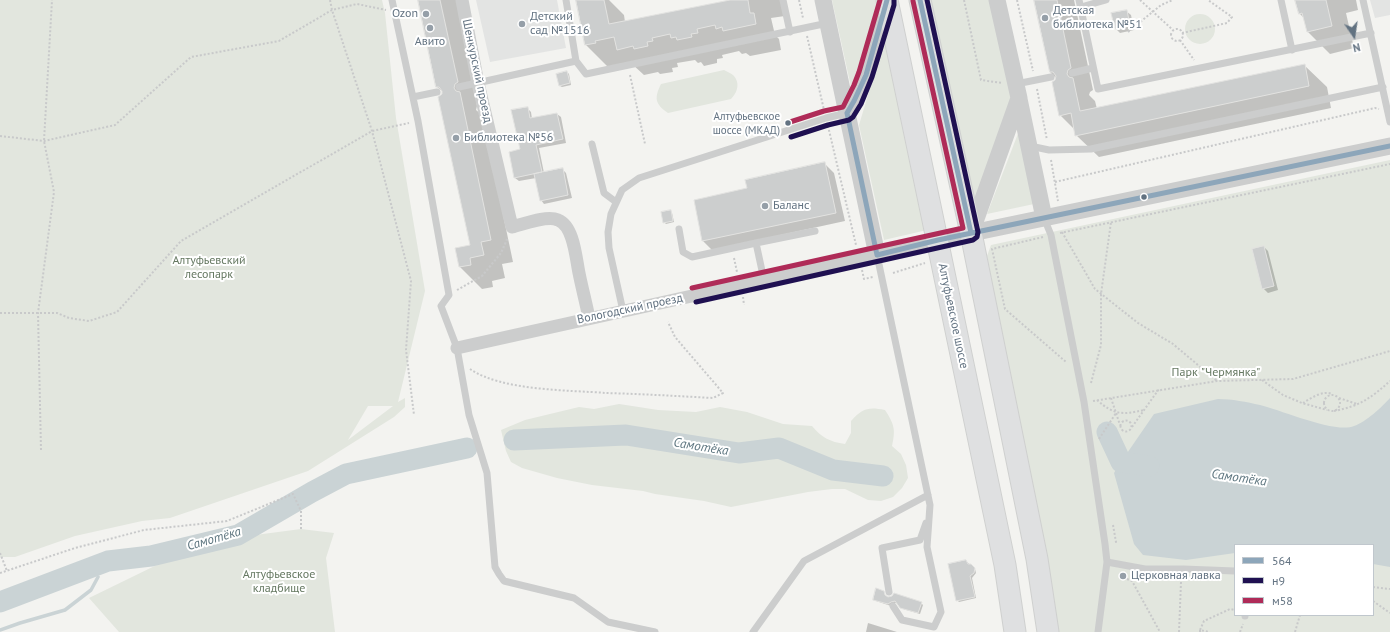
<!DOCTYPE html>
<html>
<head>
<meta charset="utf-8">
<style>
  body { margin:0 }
  #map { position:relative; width:1390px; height:632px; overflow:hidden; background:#f3f3f0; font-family:"PT Sans",sans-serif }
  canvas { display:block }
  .legend { position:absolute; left:1234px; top:544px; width:140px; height:72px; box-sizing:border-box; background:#fff; border:1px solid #c0c7cd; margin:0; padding:5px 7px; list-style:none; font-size:12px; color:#627281 }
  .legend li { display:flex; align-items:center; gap:8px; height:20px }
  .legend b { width:20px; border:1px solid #c0c7cd }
  .north { position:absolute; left:1334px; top:16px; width:40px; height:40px; -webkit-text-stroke:3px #fff; paint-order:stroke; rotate:167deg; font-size:11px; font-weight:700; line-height:16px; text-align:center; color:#627281 }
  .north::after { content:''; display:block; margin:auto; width:14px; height:18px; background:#627281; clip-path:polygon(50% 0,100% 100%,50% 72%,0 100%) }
</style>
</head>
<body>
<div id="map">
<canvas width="1390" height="632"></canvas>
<ul class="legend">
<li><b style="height:5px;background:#8da6ba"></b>564</li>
<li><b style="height:5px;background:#1f1051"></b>н9</li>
<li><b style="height:5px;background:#af2b58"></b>м58</li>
</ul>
<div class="north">N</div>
</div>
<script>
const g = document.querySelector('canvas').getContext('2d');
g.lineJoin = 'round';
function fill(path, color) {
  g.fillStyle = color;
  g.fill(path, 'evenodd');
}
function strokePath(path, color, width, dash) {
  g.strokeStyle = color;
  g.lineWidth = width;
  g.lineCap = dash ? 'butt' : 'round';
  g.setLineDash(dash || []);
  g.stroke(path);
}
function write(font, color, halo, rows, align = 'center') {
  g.font = font + ' "PT Sans",sans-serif';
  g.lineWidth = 4;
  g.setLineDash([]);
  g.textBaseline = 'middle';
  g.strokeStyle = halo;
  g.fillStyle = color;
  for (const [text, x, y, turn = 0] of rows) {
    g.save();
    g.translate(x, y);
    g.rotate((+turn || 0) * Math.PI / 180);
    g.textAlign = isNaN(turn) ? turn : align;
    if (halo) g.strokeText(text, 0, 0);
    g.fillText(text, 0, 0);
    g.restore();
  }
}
fill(new Path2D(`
  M476 0H557L566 48 490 62Z
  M1370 0H1390V15L1375 18Z`), '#e3e4e3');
fill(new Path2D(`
  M0 0H382L385 13 396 118 425 291 398 402 405 398V407L394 417 308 471 170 518 142 521 75 536 15 557H0ZM368 406H393L348 440Z
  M832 0H878L879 5 851 87Z
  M931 0H991L1012 97 974 201Z
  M1185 29a15 15 0 1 1 30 0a15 15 0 1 1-30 0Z
  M886 35 927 230 884 240 859 125Z
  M724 70C727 72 731 73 733 75 741 83 737 93 731 99L668 113C655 104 654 98 661 84Z
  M1019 131 1034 204 987 214Z
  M1390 160V632H1059L1049 576 987 256 991 245ZM1235 545H1373V615H1235Z
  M619 404 658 410 696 412 720 407 747 412 783 424 812 426C821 437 830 442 845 444L851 433V421C863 408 868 407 885 410 894 424 896 429 892 446L901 454 906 465 908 478 902 488 893 497 881 501 868 500 845 489H832L808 492 731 507 704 501 655 494 643 491 592 485 557 478 522 468 511 462 506 451 501 430 525 420 579 407 594 409Z
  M301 529 334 533 326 558 335 632H119L89 598 171 558 240 537Z`), '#e2e6de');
fill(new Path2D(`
  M1390 398V567L1373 564V545H1235V553L1186 560 1143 555 1134 544 1114 473 1121 462 1154 414 1218 399C1232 399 1247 402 1260 405 1281 410 1336 434 1354 426 1366 422 1382 407 1390 398Z`), '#cad3d5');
fill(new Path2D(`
  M419 0H458L477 106 476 110 482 115 513 262 502 264 505 278 492 281 493 287 482 289 460 267 471 246 443 92 437 87Z
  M577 0H609L624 15 625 22 734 0H781L785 16 771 18 775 35 779 39 781 50 750 56 746 53 742 54 739 51 722 55 723 58 717 59V63L704 66 701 62 698 63 695 60 677 63 678 67 672 68 673 72 660 74 658 72 644 75 632 64 612 71 586 45Z
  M1035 0H1074L1093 90 1090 92 1089 95 1095 101 1097 109 1304 65 1327 87 1331 108 1099 157 1076 135V131L1060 115 1055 81 1056 78 1050 72Z
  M1296 0H1356L1358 10 1346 13 1354 48 1330 54 1308 32 1305 19 1300 14Z
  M1126 11 1131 15 1134 30 1120 33 1116 29Z
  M567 72 569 74 571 85 562 87 560 86Z
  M527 108 531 112 532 119 557 114 561 117 566 143 539 148 544 173 562 169 566 173 572 198 544 204 541 200 536 178 519 181 515 178Z
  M825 164 834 173 845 221 712 250 703 241 748 189Z
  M670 211 672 213 674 222 666 224 664 222Z
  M1264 247 1268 251 1278 290 1268 293 1263 288Z
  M966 561 975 569 976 573 972 578 976 598 959 602 957 600Z
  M883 591 886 597 921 603 923 605 920 614 903 609 897 603H893L891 606 876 601 874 599Z
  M868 623 897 632H866Z`), '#0003');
strokePath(new Path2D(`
  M0 630 20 623 65 610 91 590 98 577`), '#cad3d5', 3.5);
strokePath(new Path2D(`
  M1107 432 1121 462 1149 466
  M514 440 626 435 739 453 779 448 833 470 883 476
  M0 602 108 561 151 556 238 535 312 492 346 474 467 448`), '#cad3d5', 21);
const building = new Path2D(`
  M418 0H440L458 82 455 84 454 88 456 91 460 92 491 240 481 242 484 255 470 258 471 265 459 267 455 248 470 245 438 97 442 94V91L439 87H436Z
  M576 0H604L609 24 730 0H748L750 13H754L756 24 723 31 722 27 716 29 715 25 697 29 698 33 691 34 692 37 677 40 676 37 671 38 670 34 652 38 653 41 647 42 648 46 634 49 633 46 617 50 614 37 595 41 596 43 585 45Z
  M1034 0H1057L1071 68 1068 70 1067 74 1069 77 1073 78 1080 111 1305 64 1309 86 1075 136 1071 113 1059 116 1052 82 1055 80 1056 76 1053 72H1050Z
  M1295 0H1326L1332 26 1307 32 1302 13 1299 14Z
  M1127 10 1130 26 1115 29 1111 13Z
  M567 71 570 83 559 86 556 74Z
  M528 107 530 118 557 113 563 139 536 145 542 172 514 178 509 152 520 149 511 110Z
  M825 162 836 213 702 241 694 200 747 188 745 180Z
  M563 168 568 195 540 201 534 174Z
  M671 210 673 221 663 223 661 212Z
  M1264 246 1274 286 1262 289 1252 249Z
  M966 560 968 564H971L975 568 974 573 970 576 975 597 956 601 948 564Z
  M876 588 884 591 885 595 888 597 892 596 894 593 922 602 918 613 900 608 895 601 891 602 888 604 873 600Z`);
fill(building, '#cccece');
strokePath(building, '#e2e2e0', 1);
const primary = new Path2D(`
  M887 0 1005 565 1015 632
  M920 0 971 233 1037 559 1048 632`);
strokePath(primary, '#cfd0cf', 23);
strokePath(new Path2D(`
  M330 0 332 10 372 131 411 281 406 350 414 415
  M799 0 803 18
  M964 0 981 80 1002 83
  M1017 0 1033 71
  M1140 0 1173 30
  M1171 35a6 6 0 1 1 12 0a6 6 0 1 1-12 0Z
  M1128 32 1161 5 1173 0
  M1182 33 1227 23 1232 17 1208 0
  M807 36 824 110
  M1180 40 1194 60
  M630 75 645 144
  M1037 89 1047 140
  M828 126 856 245
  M0 136 44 141 115 125 191 57 279 41 332 10 357 4 386 10
  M1051 160 1058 201
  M1055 182 1375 108 1379 109
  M1062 232 1095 289 1138 323 1173 344 1217 381
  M1060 233 1390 164
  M1043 237 992 249 1005 309 1066 362
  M734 258 737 272
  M862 270 864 279 873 277
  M893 273 925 263
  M457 290 482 276 501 253 508 237
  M743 297 744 305
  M0 313H57L69 318 89 321 117 312 181 241 372 131 409 123
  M470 369C502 391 569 390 606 393 642 394 677 396 713 398L723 393 675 337 668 322
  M1262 380 1283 395 1302 403 1327 410
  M1091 383 1101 345V294L1111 222
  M1324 403a8 8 0 1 1 16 0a8 8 0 1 1-16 0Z
  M1111 398 1120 425
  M1339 398 1357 404
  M1097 400C1114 415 1122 415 1144 410
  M1093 401 1217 381 1293 379 1390 351
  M1303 403C1311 398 1323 390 1332 394
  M1334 411C1360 406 1371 398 1390 381
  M1120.5 426a5.5 5.5 0 1 1 11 0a5.5 5.5 0 1 1-11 0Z
  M1132 427 1159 389
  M1099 439 1116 413
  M41 450 38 313 54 192 44 141 52 0
  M1113 525 1116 542H1114
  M0 553 7 571
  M0 573 75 548 144 530 227 521 293 494 301 511V529
  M1127 579 1132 581 1160 632
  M1373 587 1390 589
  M1373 601 1390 613
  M1200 630 1204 621 1230 609 1235 610
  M1179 632 1181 582
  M1200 632V630L1209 632
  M1240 632 1243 624
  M1295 632 1300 615`), '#c8c9ca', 2, [2, 2]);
strokePath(new Path2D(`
  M392 0 418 121 449 295 441 306 457 348 469 415 487 473 495 567 499 574 504 581 574 598 608 622 655 632
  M566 0 576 61
  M783 0 790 32
  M1079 0 1098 89 1371 33
  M1281 0 1292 50
  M1363 0 1390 122
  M1081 7 1106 0
  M1072 73 1093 68
  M1016 84 1051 77
  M459 87 576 61 586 74 828 23
  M413 97 437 92
  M592 144 604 193 616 202
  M1030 146 1049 150 1091 149 1383 87
  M1044 218 1051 235 1084 402 1105 544 1107 562 1098 632
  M679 229 683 252 692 257 756 243
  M877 255 930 505 927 547 941 612 934 627 902 620 893 606
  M764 280 756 243 815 231
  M623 311 609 248 608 232 611 214 622 190 639 178 826 118 847 113
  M1107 562 1145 569H1183L1235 571
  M889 592 882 548 920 540 926 523
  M1245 616V615
  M753 632 804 561 928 495`), '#cccdcd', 7);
strokePath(new Path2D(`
  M462 0 478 83 512 227C524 224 547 215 558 220 574 226 576 259 579 273 582 288 586 303 589 318
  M457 348 877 255`), '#cccdcd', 13);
strokePath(new Path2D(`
  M823 0 877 255 938 240 1390 146
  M1019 99 1044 218
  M847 113C868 83 876 39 887 3
  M971 233 1019 98 997 0`), '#cccdcd', 17);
strokePath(primary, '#dfe0e1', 21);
strokePath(new Path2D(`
  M887 0 866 75 854 101 847 113 877 255 938 240 1390 146
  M920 0 971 233`), '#8da6ba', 5);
strokePath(new Path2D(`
  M791 137 828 125 849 120 853 117 861 104 872 77 894 5V0
  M696 302 973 240 977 237 978 232 927 0`), '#1f1051', 5);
strokePath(new Path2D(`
  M787 123 824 111 843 107 854 85 859 72 880 0
  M692 288 963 228 913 1`), '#af2b58', 5);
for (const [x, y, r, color] of [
  [426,14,4,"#959fa8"],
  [1045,18,4,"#959fa8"],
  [522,24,4,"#959fa8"],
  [430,28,4,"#959fa8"],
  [788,123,3.5,"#627281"],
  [456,138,4,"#959fa8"],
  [1144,197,3.5,"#627281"],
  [765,206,4,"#959fa8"],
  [1123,576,4,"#959fa8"]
]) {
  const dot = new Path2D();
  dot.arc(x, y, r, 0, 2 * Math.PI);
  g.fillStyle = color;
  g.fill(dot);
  strokePath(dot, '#fff', 1.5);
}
write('11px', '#627281', '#fff', [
  ["Алтуфьевское",780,117],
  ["шоссе (МКАД)",780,131]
], 'right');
write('12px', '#627281', '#fff', [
  ["Детская",1053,11],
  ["библиотека №51",1053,25],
  ["Ozon",418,14,"right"],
  ["Детский",530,17],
  ["сад №1516",530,31],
  ["Авито",430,42,"center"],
  ["Библиотека №56",464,138],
  ["Баланс",773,206],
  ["Церковная лавка",1131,576]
], 'left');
write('12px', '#627281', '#fff', [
  ["Шенкурский проезд",477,71,78],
  ["Вологодский проезд",630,309,-12],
  ["Алтуфьевское шоссе",953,316,78]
]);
write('12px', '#657861', '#fff', [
  ["Алтуфьевский",209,261],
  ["лесопарк",209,275],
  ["Парк \"Чермянка\"",1216,373],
  ["Алтуфьевское",279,575],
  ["кладбище",279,589]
]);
write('italic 13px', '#5d757f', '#fff', [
  ["Самотёка",701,447,9],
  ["Самотёка",1239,478,8],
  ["Самотёка",214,539,-16]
]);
</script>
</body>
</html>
